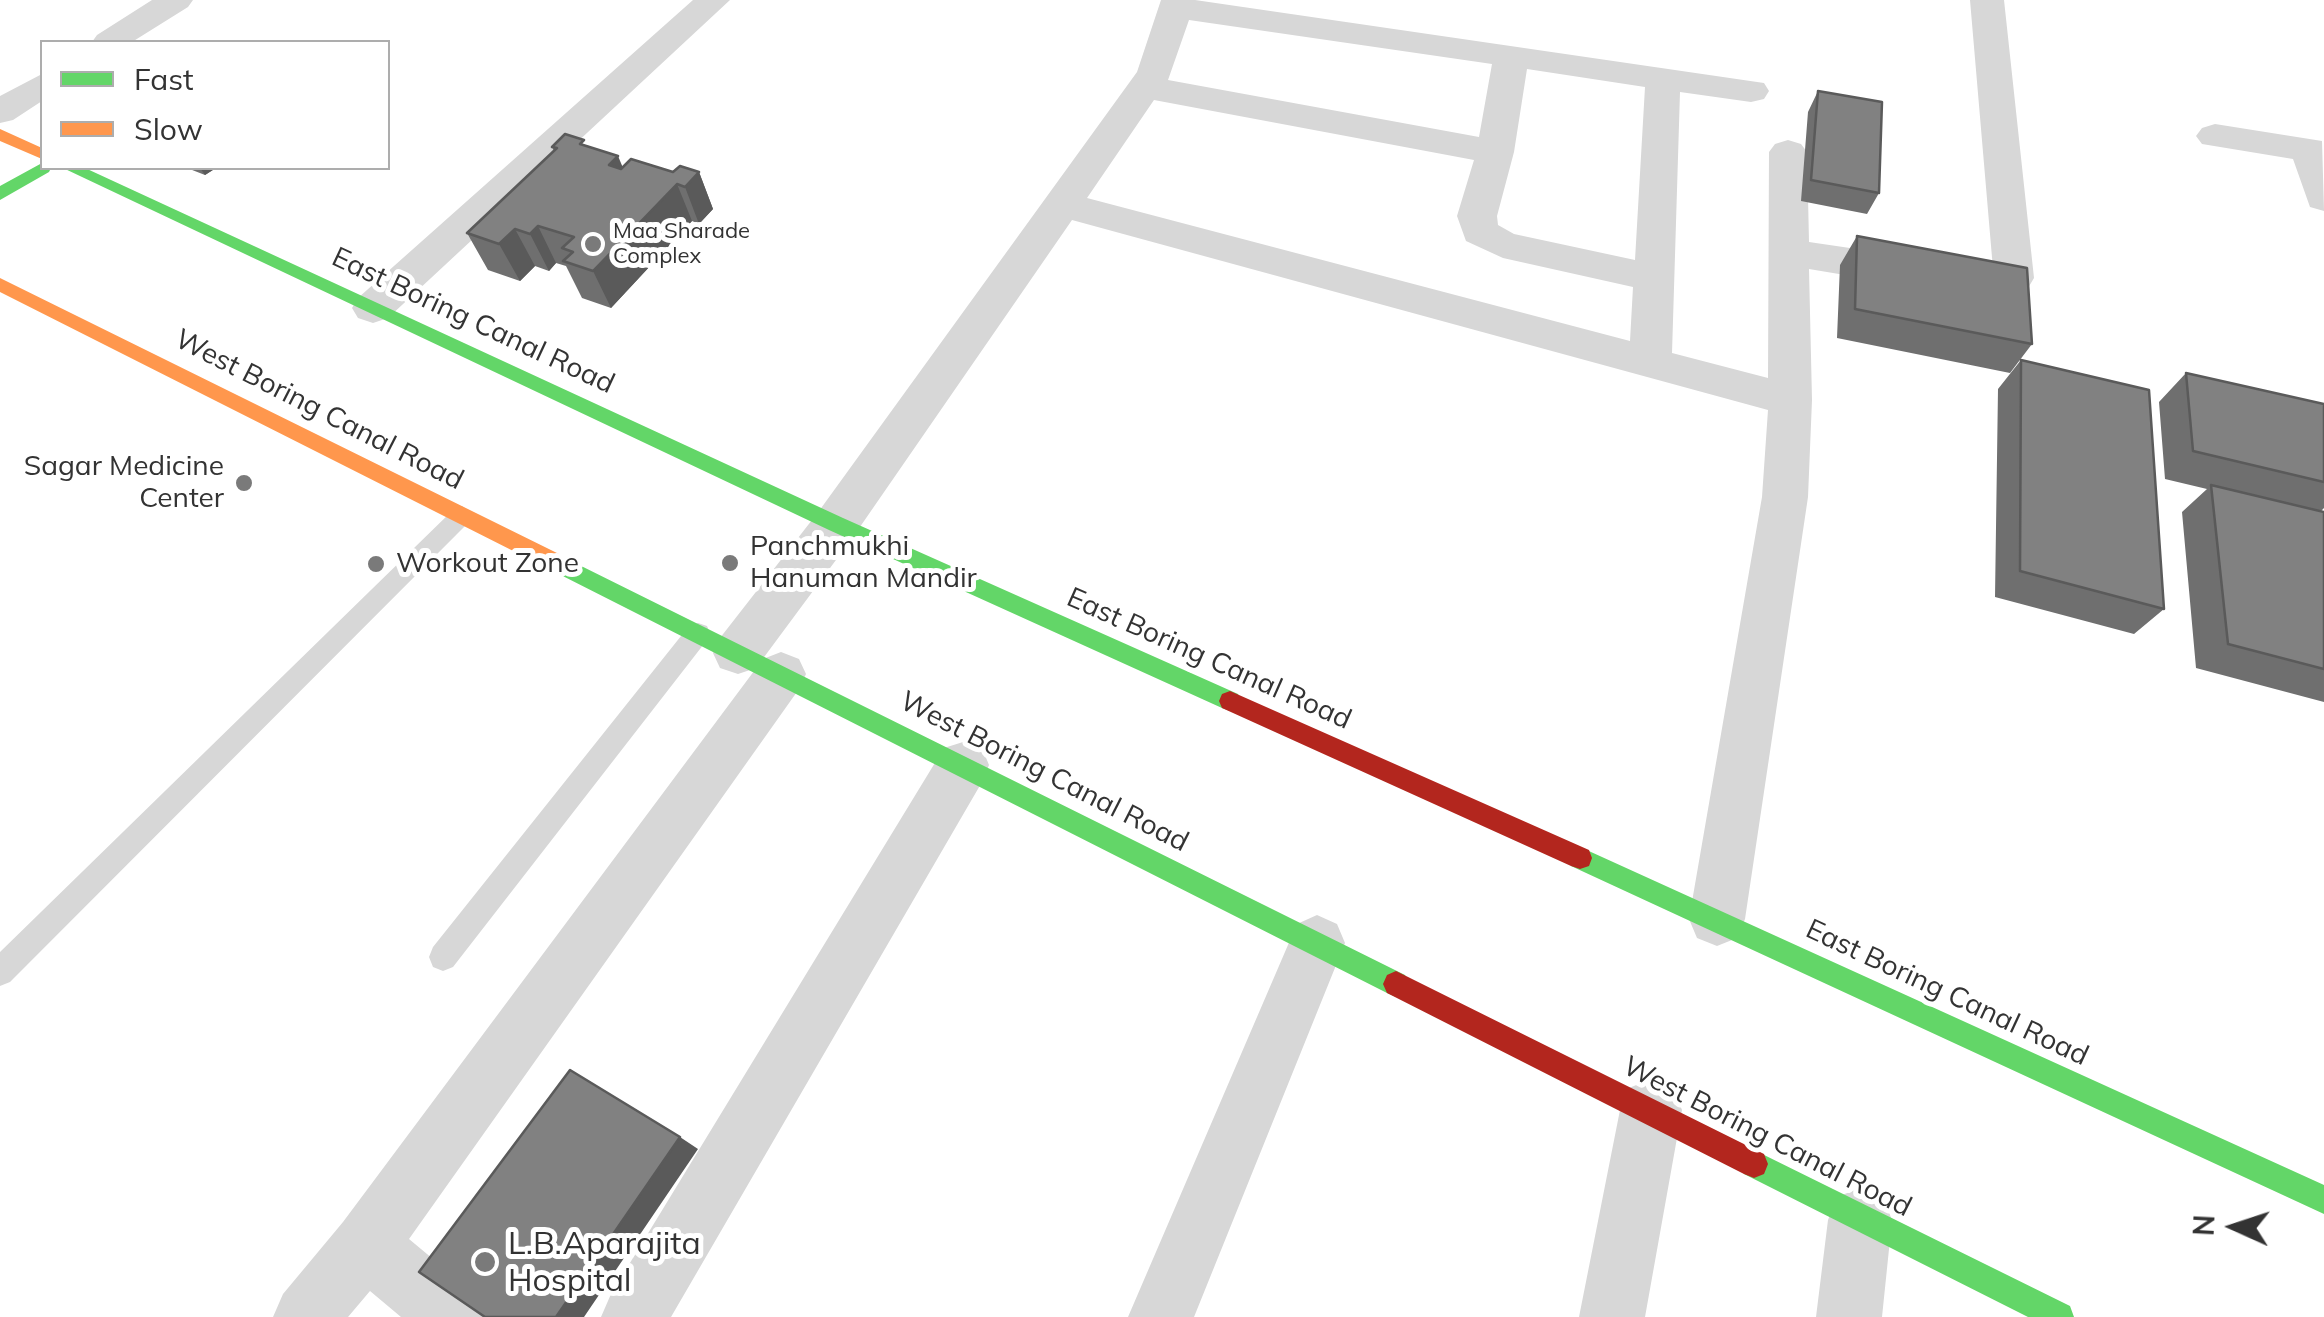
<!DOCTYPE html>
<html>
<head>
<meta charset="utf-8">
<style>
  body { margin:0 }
  #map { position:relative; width:2324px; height:1317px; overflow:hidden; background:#fff; font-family:Mulish,sans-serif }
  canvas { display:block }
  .legend { position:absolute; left:40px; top:40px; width:350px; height:130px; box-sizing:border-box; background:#fff; border:2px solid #adadad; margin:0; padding:12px 18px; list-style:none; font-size:30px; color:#333 }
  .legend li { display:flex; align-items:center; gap:20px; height:50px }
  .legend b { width:50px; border:2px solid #adadad }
  .north { position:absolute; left:2184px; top:1177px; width:100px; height:100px; -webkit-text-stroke:8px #fff; paint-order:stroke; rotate:273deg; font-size:28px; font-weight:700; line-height:40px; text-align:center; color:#333 }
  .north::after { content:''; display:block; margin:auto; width:35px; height:45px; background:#333; clip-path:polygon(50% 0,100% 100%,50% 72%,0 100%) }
</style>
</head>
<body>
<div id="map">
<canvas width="2324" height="1317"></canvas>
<ul class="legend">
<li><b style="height:12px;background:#63d668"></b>Fast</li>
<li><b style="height:12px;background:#ff974d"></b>Slow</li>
</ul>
<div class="north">N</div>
</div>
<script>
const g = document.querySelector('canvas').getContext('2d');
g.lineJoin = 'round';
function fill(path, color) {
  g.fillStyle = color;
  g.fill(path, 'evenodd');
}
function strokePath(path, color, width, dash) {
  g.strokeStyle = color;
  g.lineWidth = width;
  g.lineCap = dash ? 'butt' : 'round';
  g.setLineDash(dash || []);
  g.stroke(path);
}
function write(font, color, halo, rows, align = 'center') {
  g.font = font + ' Mulish,sans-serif';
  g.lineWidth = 10;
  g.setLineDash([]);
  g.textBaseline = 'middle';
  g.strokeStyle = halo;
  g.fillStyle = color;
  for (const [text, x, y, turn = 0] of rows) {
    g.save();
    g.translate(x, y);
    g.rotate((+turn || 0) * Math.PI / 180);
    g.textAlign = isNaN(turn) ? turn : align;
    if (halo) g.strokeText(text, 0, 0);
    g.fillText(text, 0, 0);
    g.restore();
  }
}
fill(new Path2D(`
  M462 506 474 515 470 521 10 982 0 986V952L454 509Z
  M698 623 707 626 710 633 707 640 453 967 443 971 433 967 429 957 433 947 689 626Z`), '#d7d7d7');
fill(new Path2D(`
  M152 0H193L188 7 132 42H92L97 35Z
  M693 0H730L388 318 373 323 358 318 352 308 358 298Z
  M1161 0H1195L1764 83 1769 91 1764 99 1751 102 1680 92 1672 353 1768 378 1769 152 1775 144 1788 140 1801 144 1807 152 1809 242 1993 269 1970 0H2004L2034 278 2025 293 1983 298 1809 269 1812 400 1808 497 1745 919 1737 938 1717 946 1697 938 1689 919 1762 497 1768 410 1072 220 853 537 756 668 738 674 720 668 713 653 720 638 819 511 1137 72ZM1189 20 1492 64 1479 137 1168 80ZM1527 69 1645 87 1635 260 1514 234 1498 225 1497 216 1514 152ZM1154 100 1474 160 1457 216 1466 241 1503 258 1633 287 1630 341 1087 198Z
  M42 74V101L13 120 0 123V96Z
  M2215 124 2322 141 2324 211 2310 207 2293 159 2202 144 2196 136 2202 128Z
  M781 652 799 659 806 674 799 689 409 1239 475 1294 485 1317H401L370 1291 348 1317H273L283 1294 343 1222 763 659Z
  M963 742 982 748 989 765 982 782 671 1317H601L611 1294 944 748Z
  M1317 915 1337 924 1345 943 1194 1317H1128L1297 924Z
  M1651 1079 1673 1088 1682 1110 1645 1317H1579L1620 1110 1629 1088Z
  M1860 1188 1883 1197 1892 1220 1882 1317H1816L1828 1220 1837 1197Z`), '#d7d7d7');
fill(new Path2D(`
  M42 163V168H51L49 172 0 200V186Z
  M63 168H85L843 518 1238 694 1241 701 1238 708 1230 711 1222 708 829 530Z
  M551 551 1405 975 1409 984 1405 993 1396 997 1387 993 543 566 540 560Z
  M1580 847 2324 1185V1214L1571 866 1568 858 1571 850Z
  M1754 1150 2070 1306 2074 1317H2028L1744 1174 1740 1164 1744 1154Z`), '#63d668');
fill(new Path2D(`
  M0 129 42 148V159L0 141Z
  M0 278 559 554 562 560 551 569 543 566 0 292Z`), '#ff974d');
fill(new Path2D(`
  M1230 691 1589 850 1592 858 1589 866 1580 869 1571 866 1222 708 1219 701 1222 694Z
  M1396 971 1764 1154 1768 1164 1764 1174 1754 1178 1744 1174 1387 993 1383 984 1387 975Z`), '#b3261e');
fill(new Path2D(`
  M1818 91 1879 193 1867 214 1801 201 1808 112Z
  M587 146 623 167 673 172H699L713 209 699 224 692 221 611 308 582 298 566 266 556 263 549 271 535 266 520 281 488 270 467 233 554 151 552 147Z
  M187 168H216L205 175Z
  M1857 236 2032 344 2010 373 1837 338 1840 265Z
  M2021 360 2164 609 2134 634 1995 597 1998 389Z
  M2186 373 2324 404V508L2321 511 2324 512V702L2196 668 2182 512 2207 489 2165 479 2159 402Z`), '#6f6f6f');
fill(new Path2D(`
  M618 156 634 194 609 165Z
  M200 168H216L205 175Z
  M699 172 713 209 699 224 685 187Z
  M677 184 692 221 611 308 593 271Z
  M538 226 556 263 549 271 530 234Z
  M515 229 535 266 520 281 499 244Z
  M680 1137 698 1149 584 1317H556Z`), '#5a5a5a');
const building = new Path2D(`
  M1818 91 1882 102 1879 193 1811 180Z
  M565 134 584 140 580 144 618 156 609 165 621 169 631 159 673 172 680 166 699 172 685 187 677 184 593 271 563 261 573 252 562 248 574 237 538 226 530 234 515 229 499 244 467 233 557 148 552 147Z
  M1857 236 2027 268 2032 344 1855 309Z
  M2021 360 2149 390 2164 609 2020 571Z
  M2186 373 2324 404V482L2193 451Z
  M2211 485 2324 512V669L2228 644Z
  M570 1070 680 1137 556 1317H485L419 1272Z`);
fill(building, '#818181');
strokePath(building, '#5a5a5a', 2.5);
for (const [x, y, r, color] of [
  [593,244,10,"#7a7a7a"],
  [244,483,10,"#7a7a7a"],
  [730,563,10,"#7a7a7a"],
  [376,564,10,"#7a7a7a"],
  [485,1262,12,"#7a7a7a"]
]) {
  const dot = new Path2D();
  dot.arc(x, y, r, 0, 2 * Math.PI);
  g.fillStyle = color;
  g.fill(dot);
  strokePath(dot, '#fff', 4);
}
write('22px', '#333', '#fff', [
  ["Maa Sharade",613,231],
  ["Complex",613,256]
], 'left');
write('28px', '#333', '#fff', [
  ["East Boring Canal Road",473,321,25],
  ["West Boring Canal Road",319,410,27],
  ["East Boring Canal Road",1209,659,24],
  ["West Boring Canal Road",1044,772,27],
  ["East Boring Canal Road",1947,993,25],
  ["West Boring Canal Road",1767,1137,27]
]);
write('28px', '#333', '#fff', [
  ["Sagar Medicine",224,467,"right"],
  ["Center",224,499,"right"],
  ["Panchmukhi",750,547],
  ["Hanuman Mandir",750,579],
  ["Workout Zone",396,564]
], 'left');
write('32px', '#333', '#fff', [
  ["L.B.Aparajita",508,1244],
  ["Hospital",508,1281]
], 'left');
</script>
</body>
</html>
